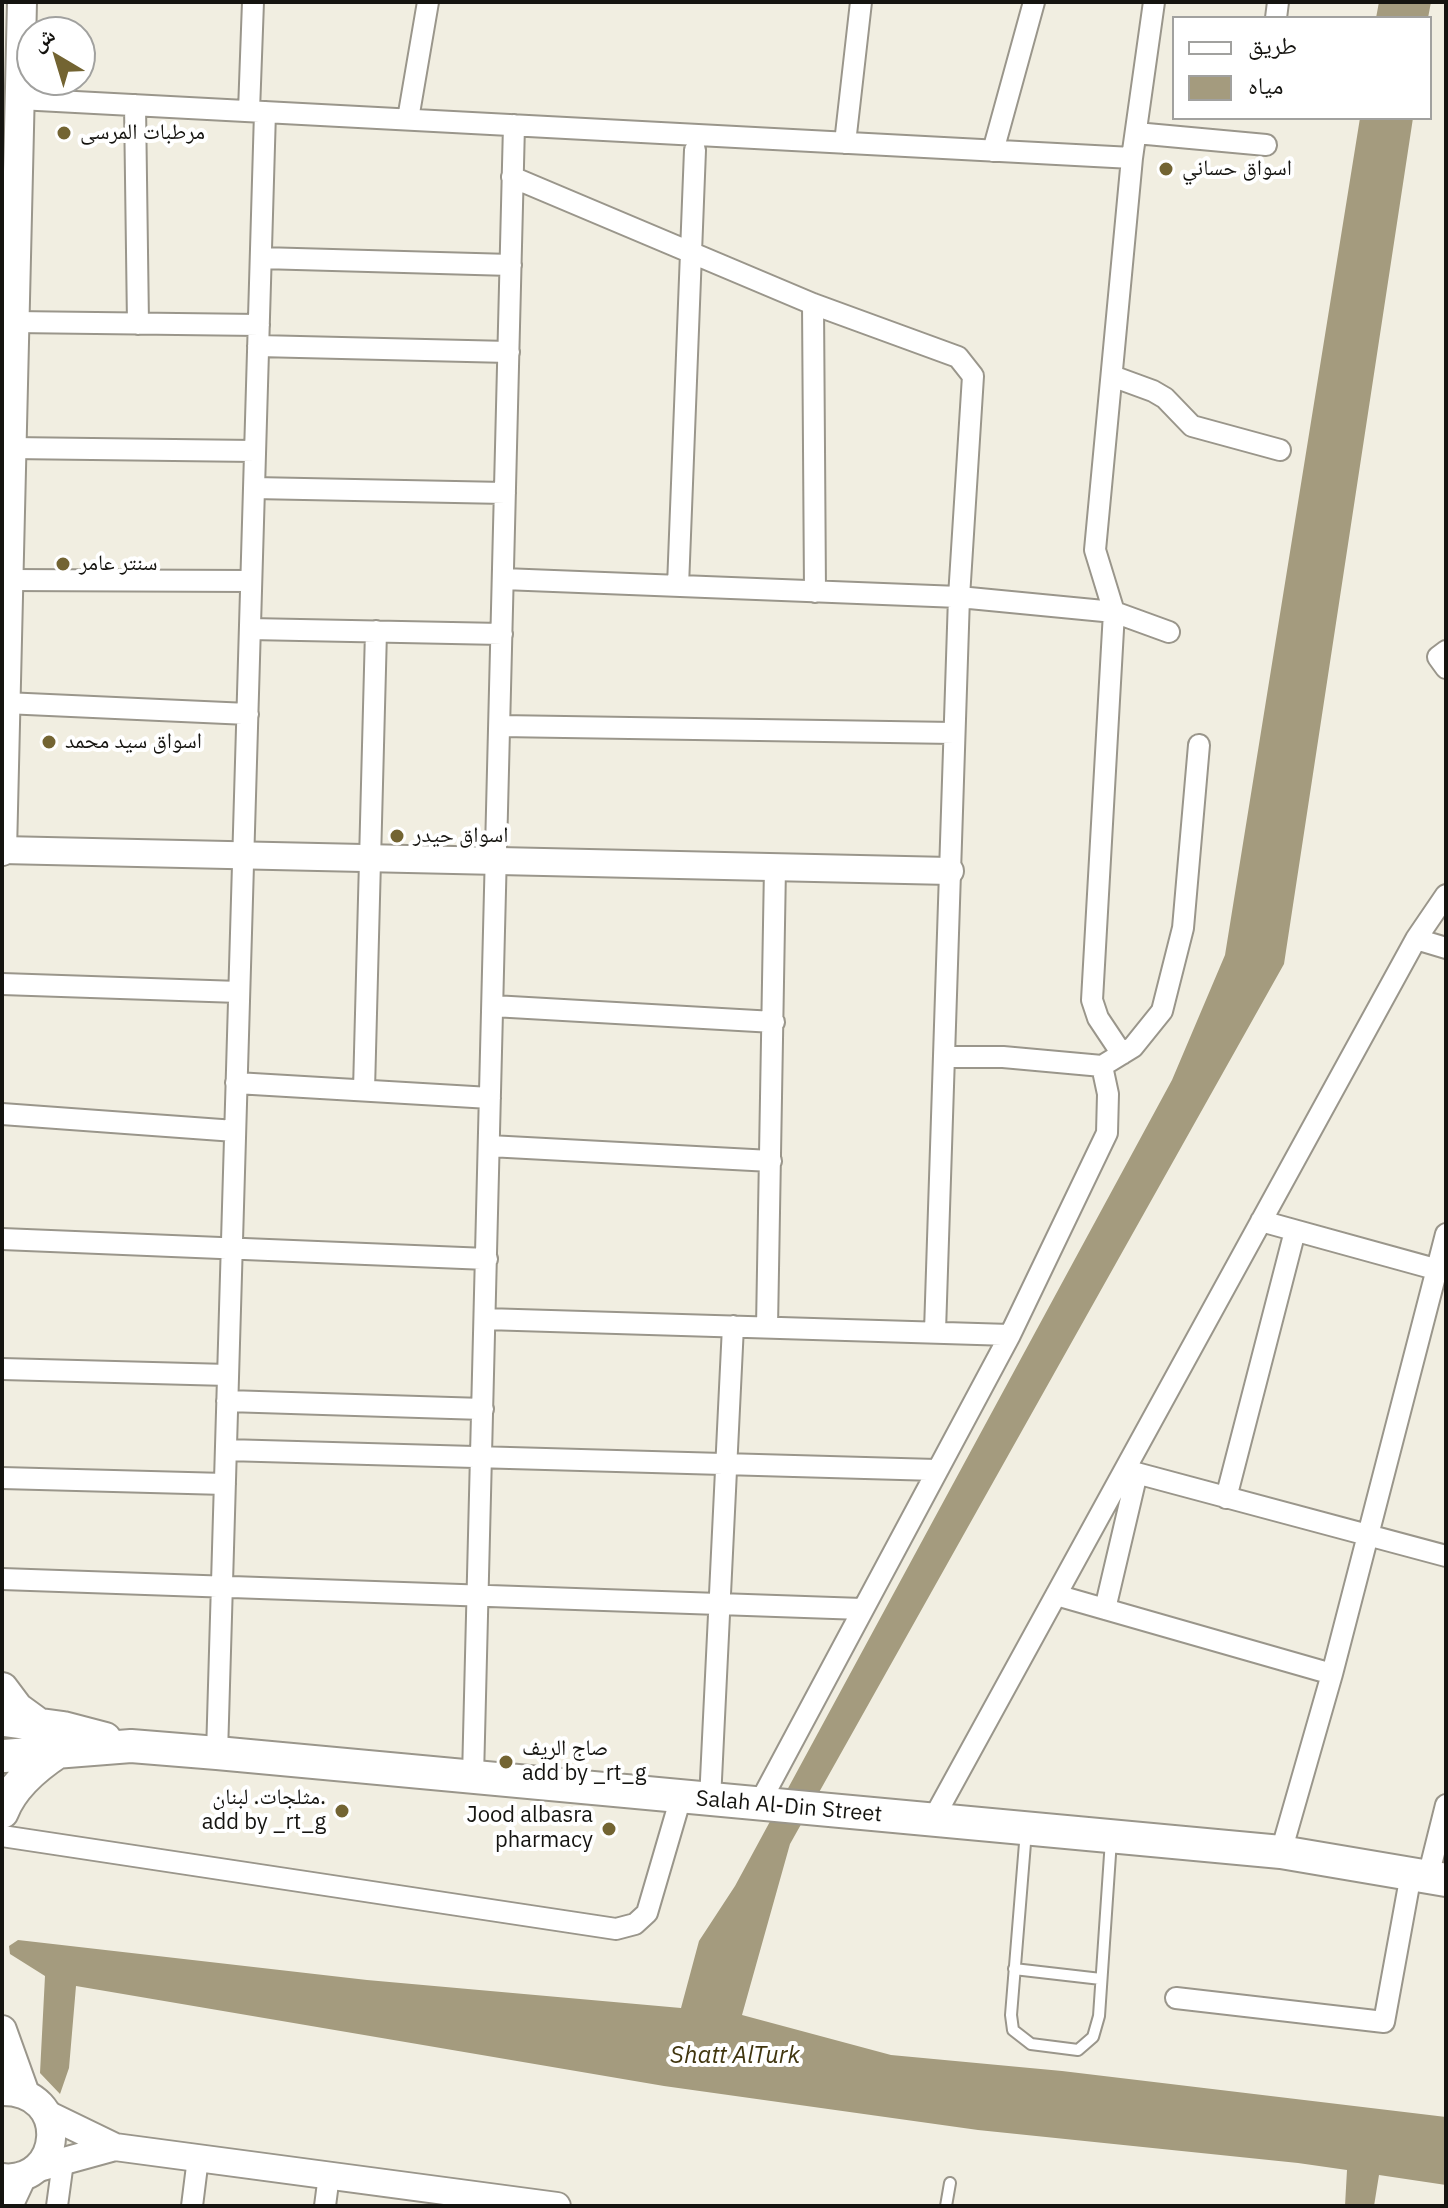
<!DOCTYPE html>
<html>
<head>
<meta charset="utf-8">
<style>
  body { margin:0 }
  #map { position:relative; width:1448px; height:2208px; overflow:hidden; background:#f1eee1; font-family:"IBM Plex Sans","Noto Naskh Arabic",sans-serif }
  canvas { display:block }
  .frame { position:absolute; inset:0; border:4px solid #151410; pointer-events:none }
  .legend { position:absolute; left:1172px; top:16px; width:260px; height:104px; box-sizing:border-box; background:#fff; border:2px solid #a1a19f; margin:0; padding:10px 14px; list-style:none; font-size:24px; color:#151410 }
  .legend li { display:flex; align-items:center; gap:16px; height:40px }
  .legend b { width:40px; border:2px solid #a1a19f }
  .north { position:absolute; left:16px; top:16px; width:80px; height:80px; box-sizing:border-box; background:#fff; border:2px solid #a1a19f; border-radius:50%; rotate:322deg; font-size:22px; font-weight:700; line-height:32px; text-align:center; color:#151410 }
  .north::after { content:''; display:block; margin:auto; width:28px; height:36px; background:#736432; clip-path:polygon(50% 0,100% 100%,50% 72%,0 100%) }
</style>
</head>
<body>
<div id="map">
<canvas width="1448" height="2208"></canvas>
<div class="frame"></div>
<ul class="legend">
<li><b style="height:10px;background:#fff"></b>طريق</li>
<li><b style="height:22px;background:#a49b7e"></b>مياه</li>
</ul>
<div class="north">ش</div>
</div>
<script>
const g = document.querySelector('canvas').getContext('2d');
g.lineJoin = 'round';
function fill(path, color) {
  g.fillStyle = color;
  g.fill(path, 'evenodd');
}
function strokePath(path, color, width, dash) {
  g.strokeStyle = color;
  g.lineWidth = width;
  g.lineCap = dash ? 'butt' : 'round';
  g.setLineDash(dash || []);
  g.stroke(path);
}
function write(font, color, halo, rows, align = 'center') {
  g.font = font + ' "IBM Plex Sans","Noto Naskh Arabic",sans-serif';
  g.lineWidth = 8;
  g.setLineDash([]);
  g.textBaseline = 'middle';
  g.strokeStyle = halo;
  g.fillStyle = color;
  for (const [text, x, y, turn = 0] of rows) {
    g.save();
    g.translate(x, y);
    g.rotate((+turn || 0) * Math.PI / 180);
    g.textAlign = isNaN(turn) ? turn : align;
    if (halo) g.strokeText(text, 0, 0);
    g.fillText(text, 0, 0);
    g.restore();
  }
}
fill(new Path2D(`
  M1379 2H1431L1428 18H1376Z
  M1360 118H1413L1284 964 790 1844 742 2015 891 2055 1062 2071 1446 2117V2185L1379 2175 1374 2206H1345L1347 2170 1298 2163 978 2130 664 2086 76 1986 69 2068 60 2094 40 2073 45 1976 10 1954 9 1946 18 1940 367 1980 681 2008 699 1941 735 1886 1172 1080 1225 955Z`), '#a49b7e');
const service = new Path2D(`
  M1026 1831 1011 2015 1013 2030 1031 2044 1078 2050 1093 2037 1099 2016 1111 1840
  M1014 1969 1101 1979
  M946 2206 950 2183`);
const minor = new Path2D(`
  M1276 18 1278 2
  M19 99 1132 158
  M135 105 138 324
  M249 111 253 2
  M408 119 428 2
  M1136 133 1266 145
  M845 143 861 2
  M993 151 1034 2
  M512 177 813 304 958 357 973 376 959 597 935 1331
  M261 258 511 265
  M813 304 815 592
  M14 322 259 325
  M258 346 509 352
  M1112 376 1153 391 1165 398 1192 426 1280 450
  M11 448 255 451
  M254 488 505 493
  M503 579 959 597 1114 612 1169 632
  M8 580 251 581
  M678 586 695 150
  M250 629 502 634
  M1446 651 1438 657 1446 668
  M5 703 248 714
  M500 726 954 733
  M1416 939 1446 948
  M2 984 239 992
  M493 1006 774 1022
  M1122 1054 1098 1018 1092 1000 1114 612 1095 550 1132 158 1154 2
  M944 1057H1003L1102 1066
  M236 1083 490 1098
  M364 1090 376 631
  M2 1114 235 1131
  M489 1146 771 1161
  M1261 1221 1446 1272
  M2 1239 487 1259
  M485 1319 1010 1335
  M767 1327 775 867
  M2 1369 228 1375
  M227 1401 483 1409
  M226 1450 936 1470
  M1125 1470 1446 1556
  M2 1478 225 1484
  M1226 1498 1295 1231
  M2 1579 862 1609
  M1056 1595 1332 1674
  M1105 1609 1137 1473
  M217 1753 265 112
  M473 1777 514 125
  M710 1800 733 1326
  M759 1804 1010 1335 1107 1133 1108 1094 1102 1066 1133 1047 1162 1011 1183 928 1199 745
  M932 1821 1416 939 1446 895
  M2 1836 616 1929 635 1924 647 1913 681 1797
  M1281 1852 1332 1674 1446 1234
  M1428 1877 1446 1805
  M1176 1998 1384 2022 1411 1874
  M57 2206 63 2162
  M192 2206 198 2158
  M325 2206 329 2175`);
const tertiary = new Path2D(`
  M2 850 950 871
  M47 2114 115 2147 557 2206
  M35 2169 115 2147`);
const secondary = new Path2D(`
  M2 851 22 2
  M2 2030 25 2094
  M2 2091C72 2090 63 2185 2 2178
  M8 2206 22 2176`);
const primary = new Path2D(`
  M2 1689 17 1709 39 1725
  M4 1720 63 1728 105 1739
  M4 1756 131 1746 217 1753 1281 1852 1446 1880
  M2 1812C12 1786 36 1766 59 1751`);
strokePath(service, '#9a968b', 14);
strokePath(minor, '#9a968b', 24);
strokePath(tertiary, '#9a968b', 30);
strokePath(secondary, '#9a968b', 32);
strokePath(primary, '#9a968b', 36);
strokePath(service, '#fff', 10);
strokePath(minor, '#fff', 20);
strokePath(tertiary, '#fff', 26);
strokePath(secondary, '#fff', 28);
strokePath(primary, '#fff', 32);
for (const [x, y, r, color] of [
  [64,133,8,"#736432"],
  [1166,169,8,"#736432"],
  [63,564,8,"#736432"],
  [49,742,8,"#736432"],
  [397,836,8,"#736432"],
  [506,1762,8,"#736432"],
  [342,1811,8,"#736432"],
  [609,1829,8,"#736432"]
]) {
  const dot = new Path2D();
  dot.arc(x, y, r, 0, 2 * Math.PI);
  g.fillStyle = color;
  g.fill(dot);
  strokePath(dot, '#fff', 3);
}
write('22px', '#151410', '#fff', [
  ["مرطبات المرسى",80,133],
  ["اسواق حساني",1182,169],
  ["سنتر عامر",79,564],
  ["اسواق سيد محمد",65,742],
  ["اسواق حيدر",413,836],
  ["صاج الريف",522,1749],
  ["add by _rt_g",522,1774],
  ["مثلجات. لبنان.",326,1798,"right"],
  ["add by _rt_g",326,1823,"right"],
  ["Jood albasra",593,1816,"right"],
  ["pharmacy",593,1841,"right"]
], 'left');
write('22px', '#151410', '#fff', [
  ["Salah Al-Din Street",789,1807,5]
]);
write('italic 24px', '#40350e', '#fff', [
  ["Shatt AlTurk",735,2056]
]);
</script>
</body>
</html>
